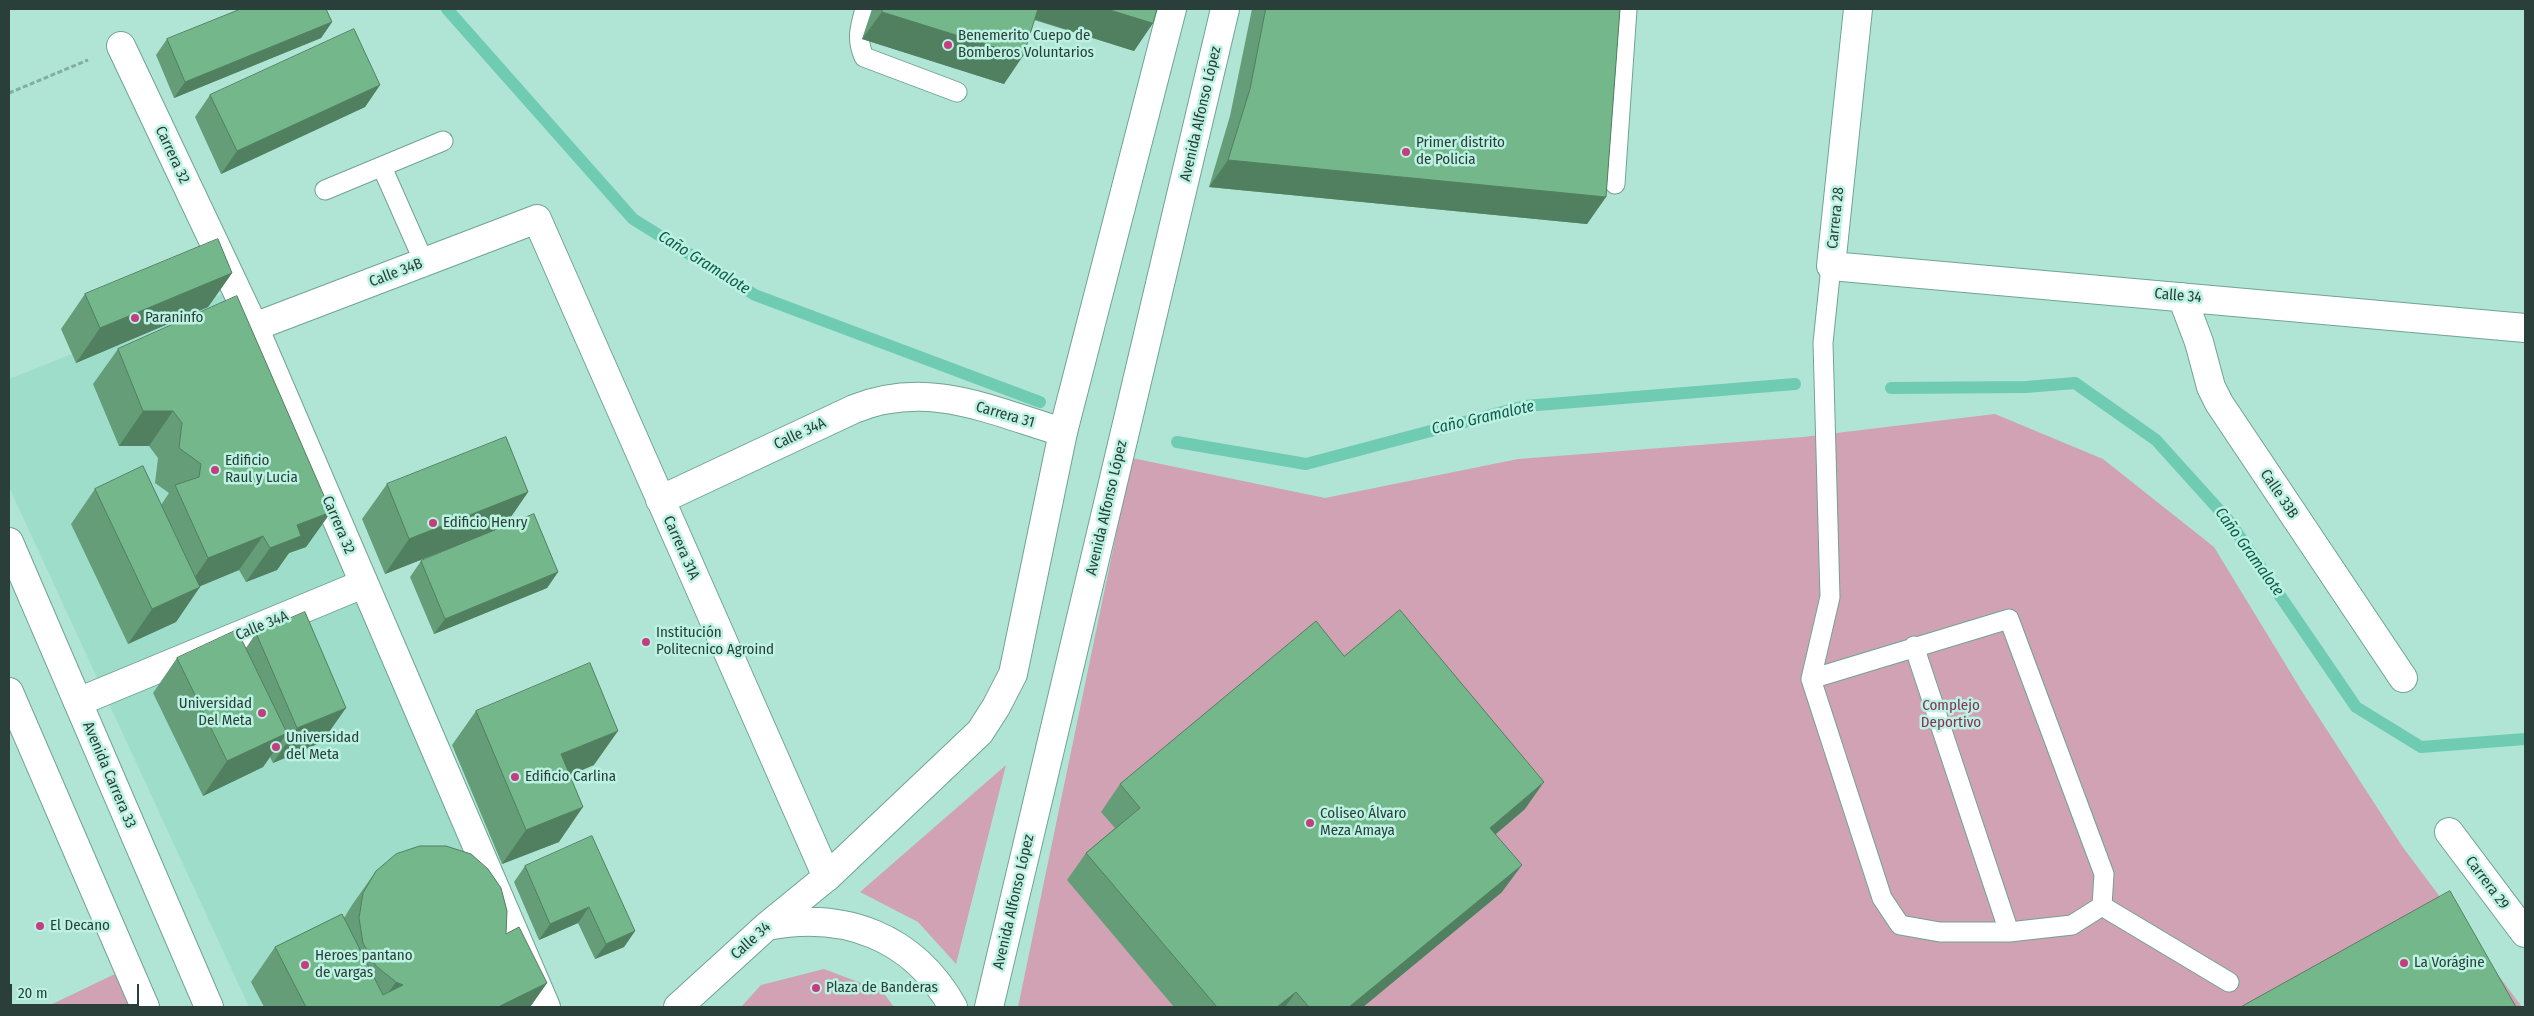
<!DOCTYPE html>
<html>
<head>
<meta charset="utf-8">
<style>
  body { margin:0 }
  #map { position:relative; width:2534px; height:1016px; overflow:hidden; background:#b0e5d5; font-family:"Fira Sans Condensed",sans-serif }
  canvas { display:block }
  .frame { position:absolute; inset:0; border:10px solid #2a3f39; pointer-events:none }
  .scale { position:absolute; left:10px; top:984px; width:129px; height:22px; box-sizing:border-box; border:2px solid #2a3f39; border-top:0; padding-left:6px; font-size:15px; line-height:18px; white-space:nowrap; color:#2a3f39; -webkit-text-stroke:4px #bcf2e2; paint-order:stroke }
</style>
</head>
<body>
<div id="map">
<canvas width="2534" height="1016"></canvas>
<div class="frame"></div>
<div class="scale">20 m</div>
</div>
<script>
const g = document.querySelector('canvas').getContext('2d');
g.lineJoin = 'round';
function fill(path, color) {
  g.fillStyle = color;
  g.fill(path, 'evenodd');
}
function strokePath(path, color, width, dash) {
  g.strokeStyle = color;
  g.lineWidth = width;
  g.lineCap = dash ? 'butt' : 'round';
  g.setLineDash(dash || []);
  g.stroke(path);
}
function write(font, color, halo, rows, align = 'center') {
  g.font = font + ' "Fira Sans Condensed",sans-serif';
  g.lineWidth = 5;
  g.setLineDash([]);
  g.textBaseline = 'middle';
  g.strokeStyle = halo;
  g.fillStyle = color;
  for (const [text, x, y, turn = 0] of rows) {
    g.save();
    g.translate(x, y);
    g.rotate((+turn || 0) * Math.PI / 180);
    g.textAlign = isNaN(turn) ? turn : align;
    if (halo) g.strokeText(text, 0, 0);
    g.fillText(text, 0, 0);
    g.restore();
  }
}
fill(new Path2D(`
  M235 289 530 1007H249L9 487V379Z`), '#9eddca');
fill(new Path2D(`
  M1995 414 2103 459 2214 547 2303 693 2402 846 2522 1007H1018L1132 458 1325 498 1518 459 1803 437Z
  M1006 765 956 964 918 922 860 892Z
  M824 969 882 991 894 1007H741L761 985Z
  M117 973 133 1007H46Z`), '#d0a2b3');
strokePath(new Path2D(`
  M447 9 633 219 755 295 1040 402
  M1891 388 2026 387 2075 383 2156 440 2229 521 2356 707 2421 747 2525 739
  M1177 442 1306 464 1525 406 1795 384`), '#6fcbb2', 12);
const lane = new Path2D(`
  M865 9C860 27 856 39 864 57L957 92
  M382 167 424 262
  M1615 184 1627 9
  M325 190 443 141
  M1831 266 1823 343 1830 597 1811 679 1882 898 1900 925 1940 932H2009L2072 925 2102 906 2229 982
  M1914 646 2009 932
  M1811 679 2009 619 2104 874 2102 906`);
const street = new Path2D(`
  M1858 9 1831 266 2525 328
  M121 46 254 327 546 1007
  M2182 297 2199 342 2211 387 2219 403 2403 678
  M254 327 537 219 827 877
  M660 500 854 409C929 379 991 411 1063 432
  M78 702 363 584
  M2449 832 2525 933`);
const secondary = new Path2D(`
  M9 542 209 1007
  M9 692 145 1007
  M767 926C844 911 913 936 953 1007
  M678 1007 767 926 827 877 980 732 996 707 1013 674 1063 432 1172 9
  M989 1007 1225 9`);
strokePath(lane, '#70a394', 21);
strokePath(street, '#70a394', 30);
strokePath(secondary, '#70a394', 30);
strokePath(new Path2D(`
  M9 93 88 60`), '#82ada0', 3, [5, 2.5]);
strokePath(lane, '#fff', 19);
strokePath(street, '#fff', 28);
strokePath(secondary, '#fff', 28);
fill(new Path2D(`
  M872 9H1157L1153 23 1134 51 1034 20 1004 84 862 39Z
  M1252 9H1620L1606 197 1587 224 1209 187 1230 116Z
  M332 22 321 38 174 98 156 55 167 39Z
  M380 85 365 107 221 174 195 117 210 95Z
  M232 273 208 307 76 363 61 329 85 294Z
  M118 349 331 512 306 547 289 553 277 570 246 582 239 570 200 586 176 622 128 644 71 524 95 489 161 505 169 493 155 483 158 458 149 446H119L93 384Z
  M387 484 528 492 504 527 385 574 362 519Z
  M421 561 558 572 547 588 434 634 410 577Z
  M256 633 322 742 273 763 270 757 263 767 203 796 153 693 177 658 246 648Z
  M1344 656 1525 809 1496 834 1502 892 1363 1007H1174L1067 880 1086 853 1115 828 1101 812 1120 784Z
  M476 711 594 765 570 775 559 842 502 864 452 745Z
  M525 866 635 931 624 947 595 959 578 923 539 940 514 882Z
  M376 871 506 934 547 983 530 1007H264L251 982 275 947 344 918 352 905Z`), '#649d78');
fill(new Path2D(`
  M1030 9H1107L1153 23 1134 51 1024 16Z
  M882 12 1023 56 1004 84 862 39Z
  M332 22 321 38 174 98 185 82Z
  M380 85 365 107 221 174 237 151Z
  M1228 160 1606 197 1587 224 1209 187Z
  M232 273 208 307 76 363 100 328Z
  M143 411H173L149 446H119Z
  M528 492 504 527 385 574 409 539Z
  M331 512 306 547 289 553 277 570 246 582 270 548 297 525Z
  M263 536 239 570 184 593 208 558Z
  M558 572 547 588 434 634 445 619Z
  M200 587 176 622 128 644 152 609Z
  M346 708 322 742 273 763 297 728Z
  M618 731 594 765 537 789 561 754Z
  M287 733 263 767 203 796 227 761Z
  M1544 782 1525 809 1471 855 1490 828Z
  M583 807 559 842 502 864 526 830Z
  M1522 865 1502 892 1363 1007H1349Z
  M589 907 578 923 539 940 550 924Z
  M635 931 624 947 595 959 606 944Z
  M396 982 403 985 378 1007Z
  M547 983 530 1007H498Z
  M1296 992 1285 1007H1277Z`), '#518061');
const building = new Path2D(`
  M241 9H326L332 22 185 82 167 39Z
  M883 9H1038L1023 56 882 12Z
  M1107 9H1157L1153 23Z
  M1266 9H1620L1606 197 1228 160 1250 89Z
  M354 29 380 85 237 151 210 95Z
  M218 239 232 273 100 328 85 294Z
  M237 296 331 512 297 525 301 536 270 548 263 536 208 558 175 485 199 477 201 464 179 448 182 423 173 411H143L118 349Z
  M506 437 528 492 409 539 387 484Z
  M143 466 200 587 152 609 95 489Z
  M534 514 558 572 445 619 421 561Z
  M1400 610 1544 782 1490 828 1522 865 1349 1007H1309L1296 992 1277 1007H1217L1086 853 1140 808 1120 784 1316 621 1344 656Z
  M305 612 346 708 297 728 256 633Z
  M237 630 287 733 227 761 177 658Z
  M590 663 618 731 561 754 583 807 526 830 476 711Z
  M592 836 635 931 606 944 589 907 550 924 525 866Z
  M420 846H446L471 854 488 869 501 888 507 911 506 934 519 927 547 983 498 1007H306L275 947 342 914 383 995 403 985 396 982 376 966 363 943 359 918 363 893 376 871 396 854Z
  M2450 891 2516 1007H2241Z`);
fill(building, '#74b78b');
strokePath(building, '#518061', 1);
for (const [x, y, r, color] of [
  [948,45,5,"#c33d7f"],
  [1406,152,5,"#c33d7f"],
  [135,318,5,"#c33d7f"],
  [215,470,5,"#c33d7f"],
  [433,523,5,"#c33d7f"],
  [646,642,5,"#c33d7f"],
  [262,713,5,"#c33d7f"],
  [276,747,5,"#c33d7f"],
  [515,777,5,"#c33d7f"],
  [1310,823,5,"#c33d7f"],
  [40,926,5,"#c33d7f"],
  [2404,963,5,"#c33d7f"],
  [305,965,5,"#c33d7f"],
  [816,988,5,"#c33d7f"]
]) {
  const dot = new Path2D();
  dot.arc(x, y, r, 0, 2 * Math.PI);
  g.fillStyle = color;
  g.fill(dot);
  strokePath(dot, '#bcf2e2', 2);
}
write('15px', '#2a3f39', '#bcf2e2', [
  ["Benemerito Cuepo de",958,36],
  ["Bomberos Voluntarios",958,53],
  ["Primer distrito",1416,143],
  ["de Policia",1416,160],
  ["Paraninfo",145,318],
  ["Edificio",225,461],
  ["Raul y Lucia",225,478],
  ["Edificio Henry",443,523],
  ["Institución",656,633],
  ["Politecnico Agroind",656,650],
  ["Universidad",252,704,"right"],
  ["Del Meta",252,721,"right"],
  ["Universidad",286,738],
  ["del Meta",286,755],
  ["Edificio Carlina",525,777],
  ["Coliseo Álvaro",1320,814],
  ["Meza Amaya",1320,831],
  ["El Decano",50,926],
  ["Heroes pantano",315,956],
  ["de vargas",315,973],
  ["La Vorágine",2414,963],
  ["Plaza de Banderas",826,988]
], 'left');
write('15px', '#2a3f39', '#bcf2e2', [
  ["Avenida Alfonso López",1201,114,-77],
  ["Carrera 32",172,155,65],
  ["Carrera 28",1836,218,-84],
  ["Calle 34B",396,273,-21],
  ["Calle 34",2178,296,5],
  ["Carrera 31",1005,415,16],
  ["Calle 34A",800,434,-25],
  ["Calle 33B",2279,494,56],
  ["Avenida Alfonso López",1107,508,-77],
  ["Carrera 32",338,525,67],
  ["Carrera 31A",681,548,66],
  ["Calle 34A",262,626,-22],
  ["Avenida Carrera 33",109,775,67],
  ["Carrera 29",2487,883,53],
  ["Avenida Alfonso López",1014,902,-77],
  ["Calle 34",751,941,-42]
]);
write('15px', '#863059', '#bcf2e2', [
  ["Complejo",1951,706],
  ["Deportivo",1951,723]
]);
write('italic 16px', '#0f5b4b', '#bcf2e2', [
  ["Caño Gramalote",704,263,32],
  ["Caño Gramalote",1483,418,-13],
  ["Caño Gramalote",2249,552,54]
]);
</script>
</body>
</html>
